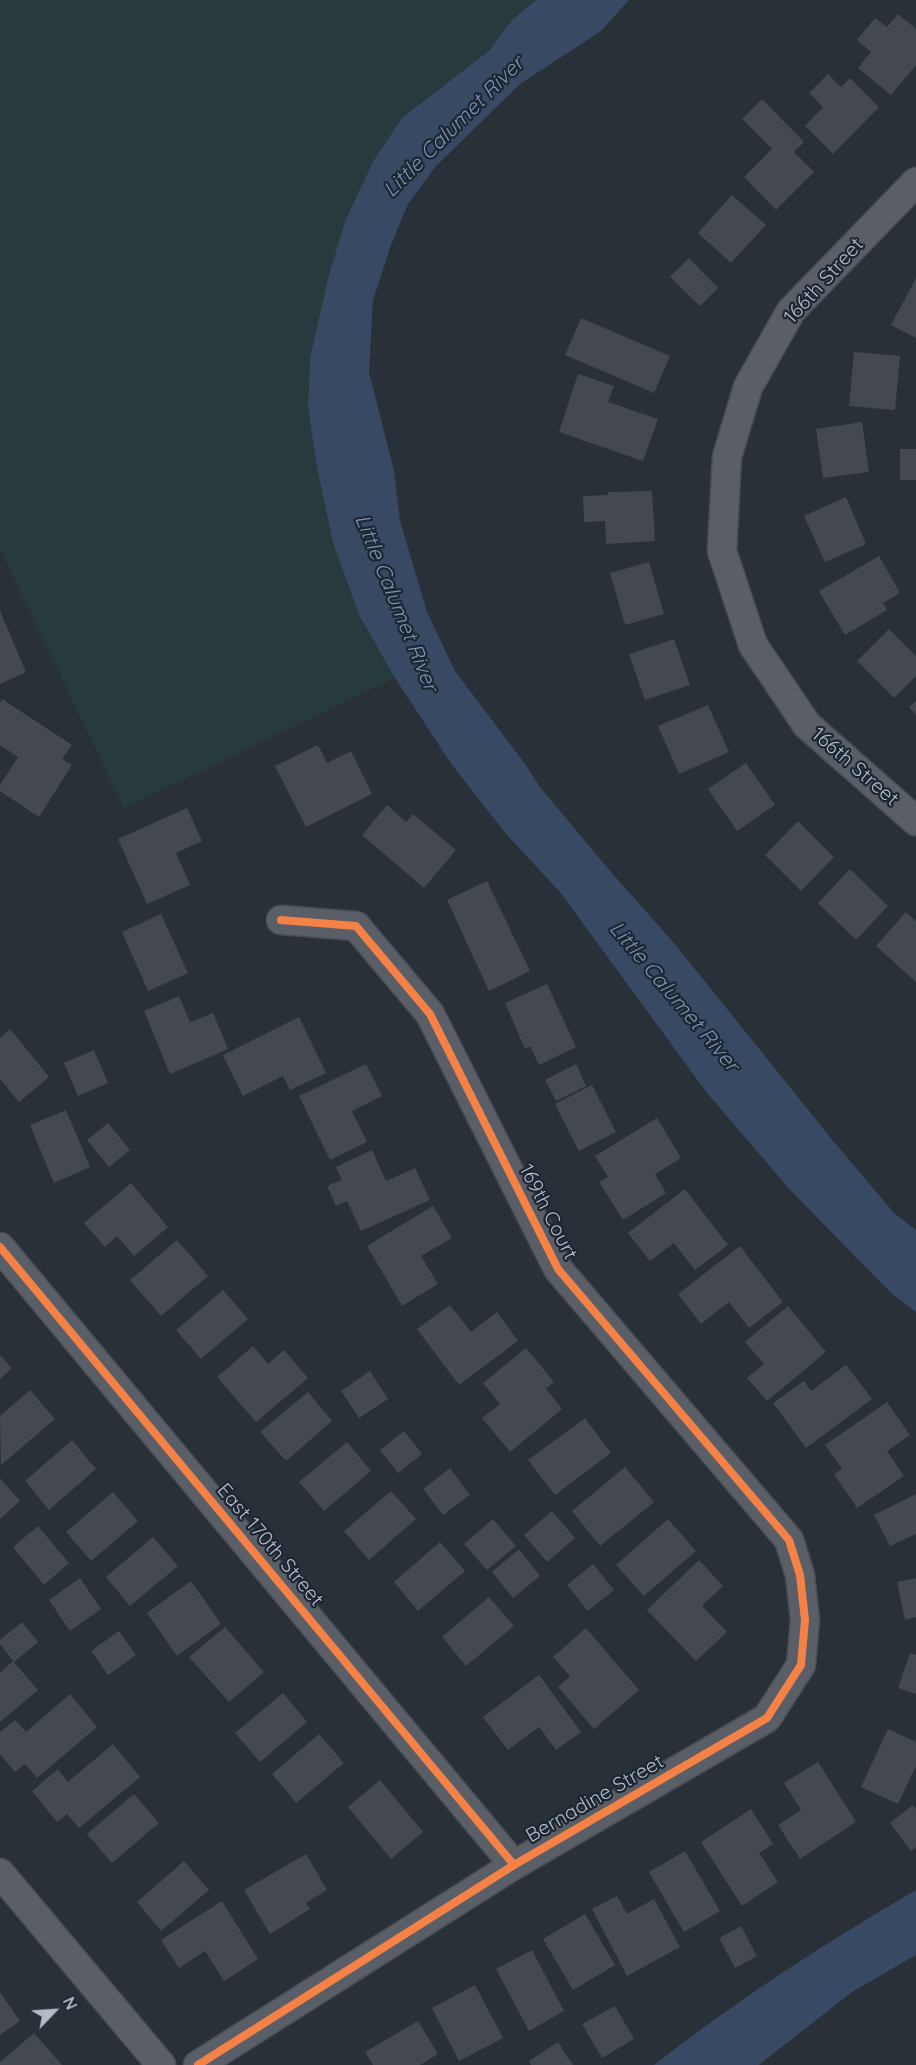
<!DOCTYPE html>
<html>
<head>
<meta charset="utf-8">
<style>
  body { margin:0 }
  #map { position:relative; width:916px; height:2065px; overflow:hidden; background:#2a3038; font-family:Quicksand,sans-serif }
  canvas { display:block }
  .north { position:absolute; left:24px; top:1981px; width:60px; height:60px; -webkit-text-stroke:4px #1d2633; paint-order:stroke; rotate:65deg; font-size:16px; font-weight:700; line-height:24px; text-align:center; color:#b4bcc9 }
  .north::after { content:''; display:block; margin:auto; width:21px; height:27px; background:#b4bcc9; clip-path:polygon(50% 0,100% 100%,50% 72%,0 100%) }
</style>
</head>
<body>
<div id="map">
<canvas width="916" height="2065"></canvas>
<div class="north">N</div>
</div>
<script>
const g = document.querySelector('canvas').getContext('2d');
g.lineJoin = 'round';
function fill(path, color) {
  g.fillStyle = color;
  g.fill(path, 'evenodd');
}
function strokePath(path, color, width, dash) {
  g.strokeStyle = color;
  g.lineWidth = width;
  g.lineCap = dash ? 'butt' : 'round';
  g.setLineDash(dash || []);
  g.stroke(path);
}
function write(font, color, halo, rows, align = 'center') {
  g.font = font + ' Quicksand,sans-serif';
  g.lineWidth = 4.5;
  g.setLineDash([]);
  g.textBaseline = 'middle';
  g.strokeStyle = halo;
  g.fillStyle = color;
  for (const [text, x, y, turn = 0] of rows) {
    g.save();
    g.translate(x, y);
    g.rotate((+turn || 0) * Math.PI / 180);
    g.textAlign = isNaN(turn) ? turn : align;
    if (halo) g.strokeText(text, 0, 0);
    g.fillText(text, 0, 0);
    g.restore();
  }
}
fill(new Path2D(`
  M0 0H536L512 21 490 50 465 71 431 96 328 278 310 358 308 407 317 468 333 543 359 615 395 678 124 808 0 549Z`), '#273a3e');
fill(new Path2D(`
  M536 0H629L601 31 520 84 436 166 408 204 391 245 373 300 369 372 394 471 400 521 427 612 455 671 525 764 540 787 610 871 674 943 830 1137 894 1213 916 1230V1312L892 1294 791 1191 707 1093 560 892 507 835 452 765 395 678 359 615 333 543 317 468 308 407 310 358 328 278 346 219 374 160 402 118 490 50 512 20Z
  M916 1890V1955L852 1992 759 2065H654C737 2000 825 1943 916 1890Z`), '#384963');
fill(new Path2D(`
  M898 14 916 29V65L891 95 858 68 871 52 857 40 875 18 887 27Z
  M828 74 841 87 850 78 879 107 833 154 805 126 823 107 809 93Z
  M762 99 804 142 794 152 814 172 776 210 744 177 772 149 742 119Z
  M732 195 766 225 731 263 698 233Z
  M689 258 718 288 700 306 670 277Z
  M916 278V338L891 325Z
  M581 318 670 356 654 393 565 355Z
  M854 352 900 356 895 410 849 406Z
  M578 374 614 386 608 402 658 419 643 461 559 432Z
  M862 422 869 472 823 478 816 429Z
  M900 449H916V480H900Z
  M652 491 655 541 606 544 605 521 584 522 583 496 608 495V492Z
  M846 497 866 544 825 562 804 516Z
  M879 556 900 593 883 603 887 610 845 635 819 591Z
  M649 562 664 614 625 625 610 573Z
  M0 611 26 672 0 684Z
  M889 629 916 656V676L894 698 857 661Z
  M674 639 690 685 645 700 629 654Z
  M2 699 72 745 62 759 72 765 39 817 0 791V785L18 757 0 745V703Z
  M916 701V715L909 707Z
  M708 705 729 752 679 774 658 726Z
  M318 745 327 763 351 751 372 794 306 827 275 766Z
  M746 763 775 805 737 831 708 789Z
  M387 805 406 822 413 814 456 850 424 888 362 835Z
  M187 808 202 841 176 853 190 885 147 904 118 839Z
  M798 821 834 857 801 891 765 855Z
  M850 869 888 906 856 940 818 903Z
  M487 881 530 971 489 991 447 900Z
  M906 912 916 921V982L876 946Z
  M161 914 188 973 148 991 122 932Z
  M547 984 576 1047 539 1065 530 1046 525 1049 505 1003Z
  M179 996 190 1022 213 1013 228 1049 170 1074 144 1011Z
  M299 1017 326 1073 290 1090 283 1076 243 1096 223 1055Z
  M10 1029 49 1077 19 1102 0 1079V1038Z
  M94 1050 108 1083 78 1096 64 1063Z
  M366 1064 382 1096 352 1111 367 1142 330 1160 299 1096Z
  M576 1064 586 1086 556 1101 545 1080Z
  M592 1085 616 1132 579 1151 555 1104Z
  M66 1110 90 1167 54 1183 30 1125Z
  M657 1118 681 1158 655 1174 666 1193 623 1220 599 1182 608 1177 595 1156Z
  M108 1123 130 1150 109 1167 87 1140Z
  M372 1150 386 1181 415 1168 430 1200 361 1231 347 1201 336 1206 327 1186 342 1180 336 1167Z
  M131 1183 168 1227 134 1256 117 1236 105 1247 84 1223Z
  M685 1189 728 1245 695 1270 674 1243 650 1261 628 1233Z
  M433 1206 452 1238 421 1256 438 1284 402 1306 367 1246Z
  M177 1240 208 1276 161 1316 130 1280Z
  M740 1246 783 1302 749 1328 729 1302 701 1324 678 1294Z
  M223 1290 248 1319 201 1359 176 1330Z
  M450 1305 471 1332 497 1312 518 1341 459 1385 417 1329Z
  M788 1306 826 1352 767 1401 747 1378 764 1364 745 1342Z
  M253 1346 268 1364 284 1350 308 1378 256 1422 217 1377Z
  M526 1348 554 1382 546 1389 562 1409 510 1452 482 1418 500 1404 483 1383Z
  M0 1355 12 1368 0 1379Z
  M846 1365 872 1399 806 1448 773 1403 804 1381 811 1391Z
  M370 1371 388 1399 359 1418 341 1391Z
  M30 1390 55 1419 1 1465 0 1416Z
  M308 1392 332 1421 286 1461 260 1432Z
  M887 1402 910 1435 887 1451 904 1476 857 1508 834 1474 842 1469 825 1445Z
  M585 1418 611 1453 555 1495 528 1460Z
  M404 1431 422 1454 398 1473 380 1450Z
  M72 1440 96 1469 49 1510 25 1481Z
  M347 1442 371 1471 324 1511 299 1482Z
  M625 1467 654 1502 600 1546 572 1511Z
  M450 1468 470 1495 443 1515 423 1489Z
  M0 1478 20 1501 0 1519Z
  M391 1491 416 1519 369 1560 344 1531Z
  M113 1492 138 1521 91 1561 66 1532Z
  M916 1494V1534L890 1546 874 1515Z
  M552 1511 575 1538 547 1562 524 1535Z
  M493 1519 516 1546 487 1570 464 1544Z
  M668 1519 696 1551 644 1596 616 1565Z
  M38 1526 69 1563 44 1585 13 1547Z
  M153 1537 178 1566 130 1606 106 1577Z
  M440 1542 465 1571 418 1611 394 1582Z
  M519 1549 540 1576 513 1598 492 1572Z
  M699 1560 723 1586 702 1606 727 1632 696 1661 647 1610Z
  M593 1564 614 1590 588 1611 567 1585Z
  M80 1578 101 1609 70 1631 49 1600Z
  M916 1578V1617L905 1620 897 1582Z
  M191 1581 221 1624 177 1656 147 1613Z
  M489 1597 514 1626 466 1666 442 1637Z
  M22 1622 38 1642 14 1662 0 1644V1640Z
  M225 1627 264 1672 229 1702 189 1657Z
  M586 1628 639 1690 594 1729 558 1687 570 1676 553 1657Z
  M119 1631 136 1655 108 1675 91 1651Z
  M910 1653 916 1655V1694L898 1688Z
  M13 1661 38 1690 0 1722V1673Z
  M539 1675 581 1732 556 1750 539 1727 508 1750 483 1717Z
  M283 1693 307 1722 260 1762 235 1733Z
  M70 1694 97 1727 37 1778 25 1764 15 1772 0 1754V1732L15 1720 26 1732Z
  M888 1729 916 1742V1766L898 1804 861 1787Z
  M319 1734 344 1763 296 1803 272 1774Z
  M113 1744 140 1777 79 1828 67 1814 57 1822 32 1791 58 1769 68 1782Z
  M818 1762 856 1822 800 1859 778 1825 801 1810 784 1783Z
  M380 1780 423 1832 391 1859 348 1807Z
  M134 1794 159 1823 112 1863 87 1834Z
  M913 1805 916 1809V1847L911 1851 890 1823Z
  M751 1809 773 1844 759 1853 778 1882 742 1906 701 1842Z
  M685 1851 720 1911 684 1932 649 1872Z
  M306 1854 327 1890 306 1903 310 1909 270 1934 244 1890Z
  M184 1861 209 1890 161 1931 137 1902Z
  M617 1896 627 1914 654 1899 680 1947 627 1976 592 1909Z
  M222 1901 258 1959 224 1981 205 1951 179 1968 161 1940Z
  M585 1914 615 1965 573 1990 543 1939Z
  M741 1926 757 1956 735 1968 719 1938Z
  M532 1950 564 2011 529 2031 496 1969Z
  M475 1985 503 2038 459 2061 432 2008Z
  M0 1992 20 2021 0 2035Z
  M615 2006 634 2039 602 2058 582 2024Z
  M418 2021 438 2054 420 2065H373L365 2052Z
  M34 2033 62 2065H0V2062Z
  M558 2042 573 2065H531L529 2061Z`), '#444950');
const street = new Path2D(`
  M916 182 791 311 748 387 727 457 722 551 753 645 807 725 916 821
  M0 1247 514 1865
  M0 1873 161 2065
  M198 2065 514 1865 767 1718 801 1665 805 1620 800 1575 789 1540 558 1269 430 1014 356 926 281 920`);
strokePath(street, '#484c53', 31);
strokePath(street, '#5a5e66', 28);
strokePath(new Path2D(`
  M0 1247 514 1865
  M198 2065 514 1865 767 1718 801 1665 805 1620 800 1575 789 1540 558 1269 430 1014 356 926 281 920`), '#f48246', 8);
write('20px', '#b4bcc9', '#1d2633', [
  ["166th Street",824,281,-48],
  ["166th Street",855,767,41],
  ["169th Court",548,1212,63],
  ["East 170th Street",270,1545,50],
  ["Bernadine Street",595,1799,-30]
]);
write('italic 21px', '#7c92b1', '#1d2633', [
  ["Little Calumet River",454,127,-45],
  ["Little Calumet River",396,603,68],
  ["Little Calumet River",674,997,50]
]);
</script>
</body>
</html>
